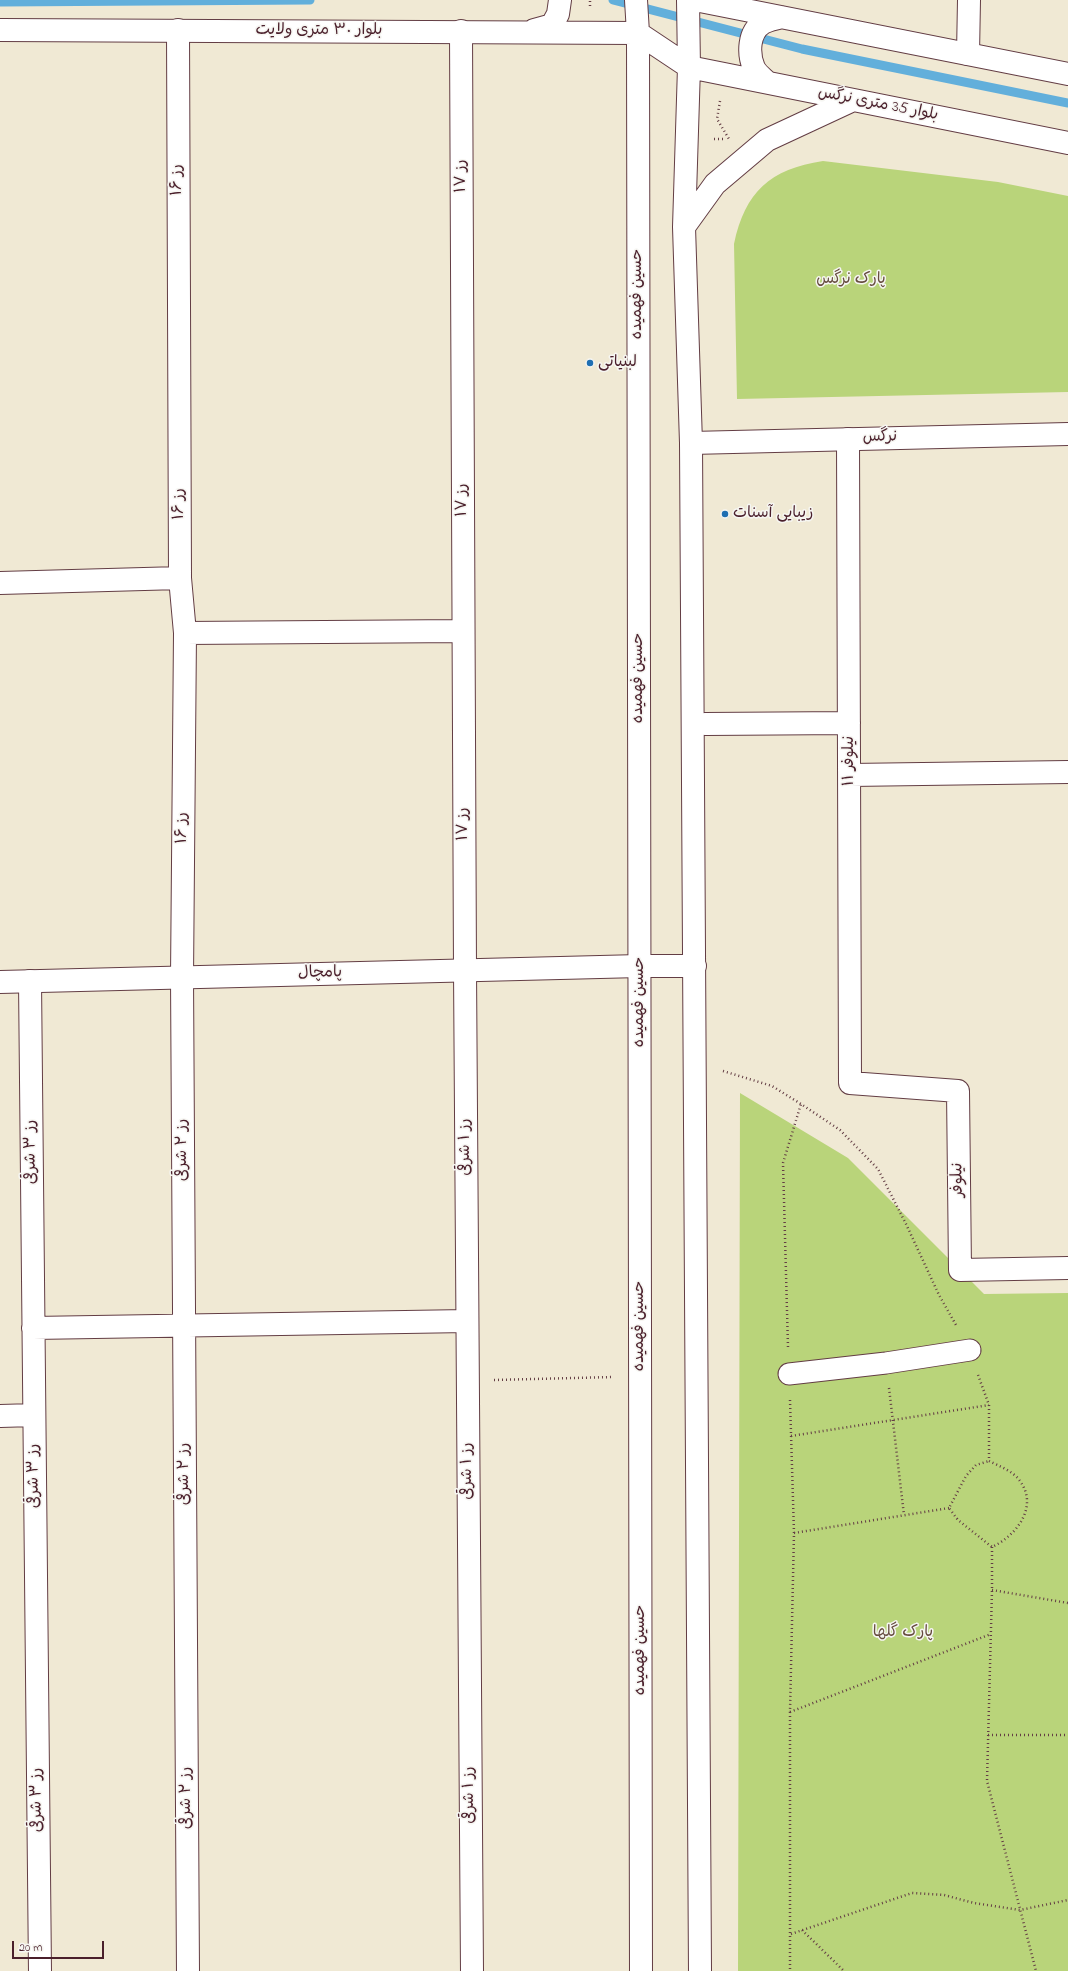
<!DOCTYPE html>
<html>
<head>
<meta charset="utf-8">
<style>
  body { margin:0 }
  #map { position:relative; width:1068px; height:1971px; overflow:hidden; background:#f0e9d4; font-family:"Indie Flower",sans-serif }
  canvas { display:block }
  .scale { position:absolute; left:12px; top:1941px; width:92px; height:18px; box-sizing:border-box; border:2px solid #4a1f2b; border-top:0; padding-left:5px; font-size:12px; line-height:14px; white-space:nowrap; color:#4a1f2b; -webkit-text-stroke:3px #f6f6f2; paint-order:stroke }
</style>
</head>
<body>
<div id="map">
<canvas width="1068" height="1971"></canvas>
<div class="scale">20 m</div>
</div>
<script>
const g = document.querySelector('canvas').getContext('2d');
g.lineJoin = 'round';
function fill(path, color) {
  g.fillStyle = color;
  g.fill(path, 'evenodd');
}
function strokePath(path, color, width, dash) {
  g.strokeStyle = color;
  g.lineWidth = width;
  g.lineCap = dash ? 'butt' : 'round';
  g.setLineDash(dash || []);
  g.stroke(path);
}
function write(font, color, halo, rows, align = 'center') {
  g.font = font + ' "Indie Flower","Playpen Sans Arabic",sans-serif';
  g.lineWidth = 3;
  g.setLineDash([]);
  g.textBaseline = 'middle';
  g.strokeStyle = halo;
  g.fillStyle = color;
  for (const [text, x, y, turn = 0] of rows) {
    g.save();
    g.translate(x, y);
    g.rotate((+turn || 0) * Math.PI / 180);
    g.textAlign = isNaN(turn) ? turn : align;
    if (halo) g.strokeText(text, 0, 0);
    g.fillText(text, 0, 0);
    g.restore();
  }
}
fill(new Path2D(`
  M823 161 998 182 1068 196V392L737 399 734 244C745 192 770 169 823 161Z
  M740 1093 848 1158 984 1294 1068 1293V1971H738Z`), '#b9d47a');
strokePath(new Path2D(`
  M613 0 802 49 1068 103
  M0 2 310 0`), '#62afdb', 9);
const pedestrian = new Path2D(`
  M789 1374 886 1363 970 1350`);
const minor = new Path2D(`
  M178 30 180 578 185 633 182 977 188 1971
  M461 31 465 970 472 1971
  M968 54 969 0
  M848 439 850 1083 958 1091 960 1270 1068 1268
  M0 583 180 578
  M185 633 463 631
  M705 724 849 723
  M850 775 1068 772
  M30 981 40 1971
  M33 1328 467 1321
  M0 1416 34 1415`);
const tertiary = new Path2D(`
  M691 443 1068 434
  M0 982 640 966`);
const secondary = new Path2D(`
  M636 0 638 33 641 1971
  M688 0 689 67 684 227 691 443 700 1971
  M695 0 1068 74
  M0 30 638 33
  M534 30 552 25 558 14 560 0
  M638 33 689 67 1068 143
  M767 82C763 78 757 74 754 68 748 54 748 32 763 23 768 20 775 19 781 17
  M684 227 715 184 767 140 853 100
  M640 966H695`);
strokePath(pedestrian, '#633d44', 23);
strokePath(minor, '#633d44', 24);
strokePath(tertiary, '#633d44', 24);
strokePath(secondary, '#633d44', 24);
strokePath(new Path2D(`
  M590 6V0
  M720 101 717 119 729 139
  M714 139H725
  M723 1071 772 1086 801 1104 840 1130 878 1169 906 1224 939 1295 956 1325
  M788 1347 783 1163 801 1104
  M978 1375 989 1405V1461
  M494 1380 613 1377
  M889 1388 904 1515
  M790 1400 794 1533 790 1712V1971
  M791 1436 989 1405
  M989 1461C999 1466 1013 1471 1020 1481 1039 1507 1016 1536 992 1547L958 1520 949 1508 966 1476 976 1465Z
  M794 1533 949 1508
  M992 1547V1590L987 1781 1036 1971
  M992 1590 1068 1603
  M790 1712 991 1634
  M988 1735H1068
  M802 1930 844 1971
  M791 1934 912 1893 944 1895 974 1903 1020 1910 1068 1900`), '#633d44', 2.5, [1, 3]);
strokePath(pedestrian, '#fff', 21);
strokePath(minor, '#fff', 22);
strokePath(tertiary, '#fff', 22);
strokePath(secondary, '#fff', 22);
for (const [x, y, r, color] of [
  [590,363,4,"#1f6fb2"],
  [725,514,4,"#1f6fb2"]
]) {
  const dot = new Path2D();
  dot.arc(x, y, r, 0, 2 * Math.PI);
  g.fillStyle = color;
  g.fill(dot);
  strokePath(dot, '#f6f6f2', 1.5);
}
write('16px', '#4a1f2b', '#f6f6f2', [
  ["بلوار ۳۰ متری ولایت",319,31],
  ["بلوار 35 متری نرگس",878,105,11],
  ["رز ۱۷",462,176,-90],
  ["رز ۱۶",178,180,-90],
  ["حسین فهمیده",638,294,-90],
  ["نرگس",880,438,-1],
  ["رز ۱۷",463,500,-90],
  ["رز ۱۶",180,504,-90],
  ["حسین فهمیده",639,678,-90],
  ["نیلوفر ۱۱",850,761,-90],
  ["رز ۱۷",464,824,-90],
  ["رز ۱۶",183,828,-90],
  ["پامچال",320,974,-1],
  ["حسین فهمیده",640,1002,-90],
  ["رز ۱ شرقی",466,1147,-90],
  ["رز ۲ شرقی",183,1150,-90],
  ["رز ۳ شرقی",32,1152,-91],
  ["نیلوفر",959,1180,-91],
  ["حسین فهمیده",640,1326,-90],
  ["رز ۱ شرقی",468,1471,-90],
  ["رز ۲ شرقی",185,1474,-90],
  ["رز ۳ شرقی",35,1476,-91],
  ["حسین فهمیده",641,1650,-90],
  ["رز ۱ شرقی",470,1795,-90],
  ["رز ۲ شرقی",187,1798,-90],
  ["رز ۳ شرقی",38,1800,-91]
]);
write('16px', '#664c3f', '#f6f6f2', [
  ["پارک نرگس",851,280],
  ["پارک گلها",903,1633]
]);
write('16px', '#4a1f2b', '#f6f6f2', [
  ["لبنیاتی",598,363],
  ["زیبایی آسنات",733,514]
], 'left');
</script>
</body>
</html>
